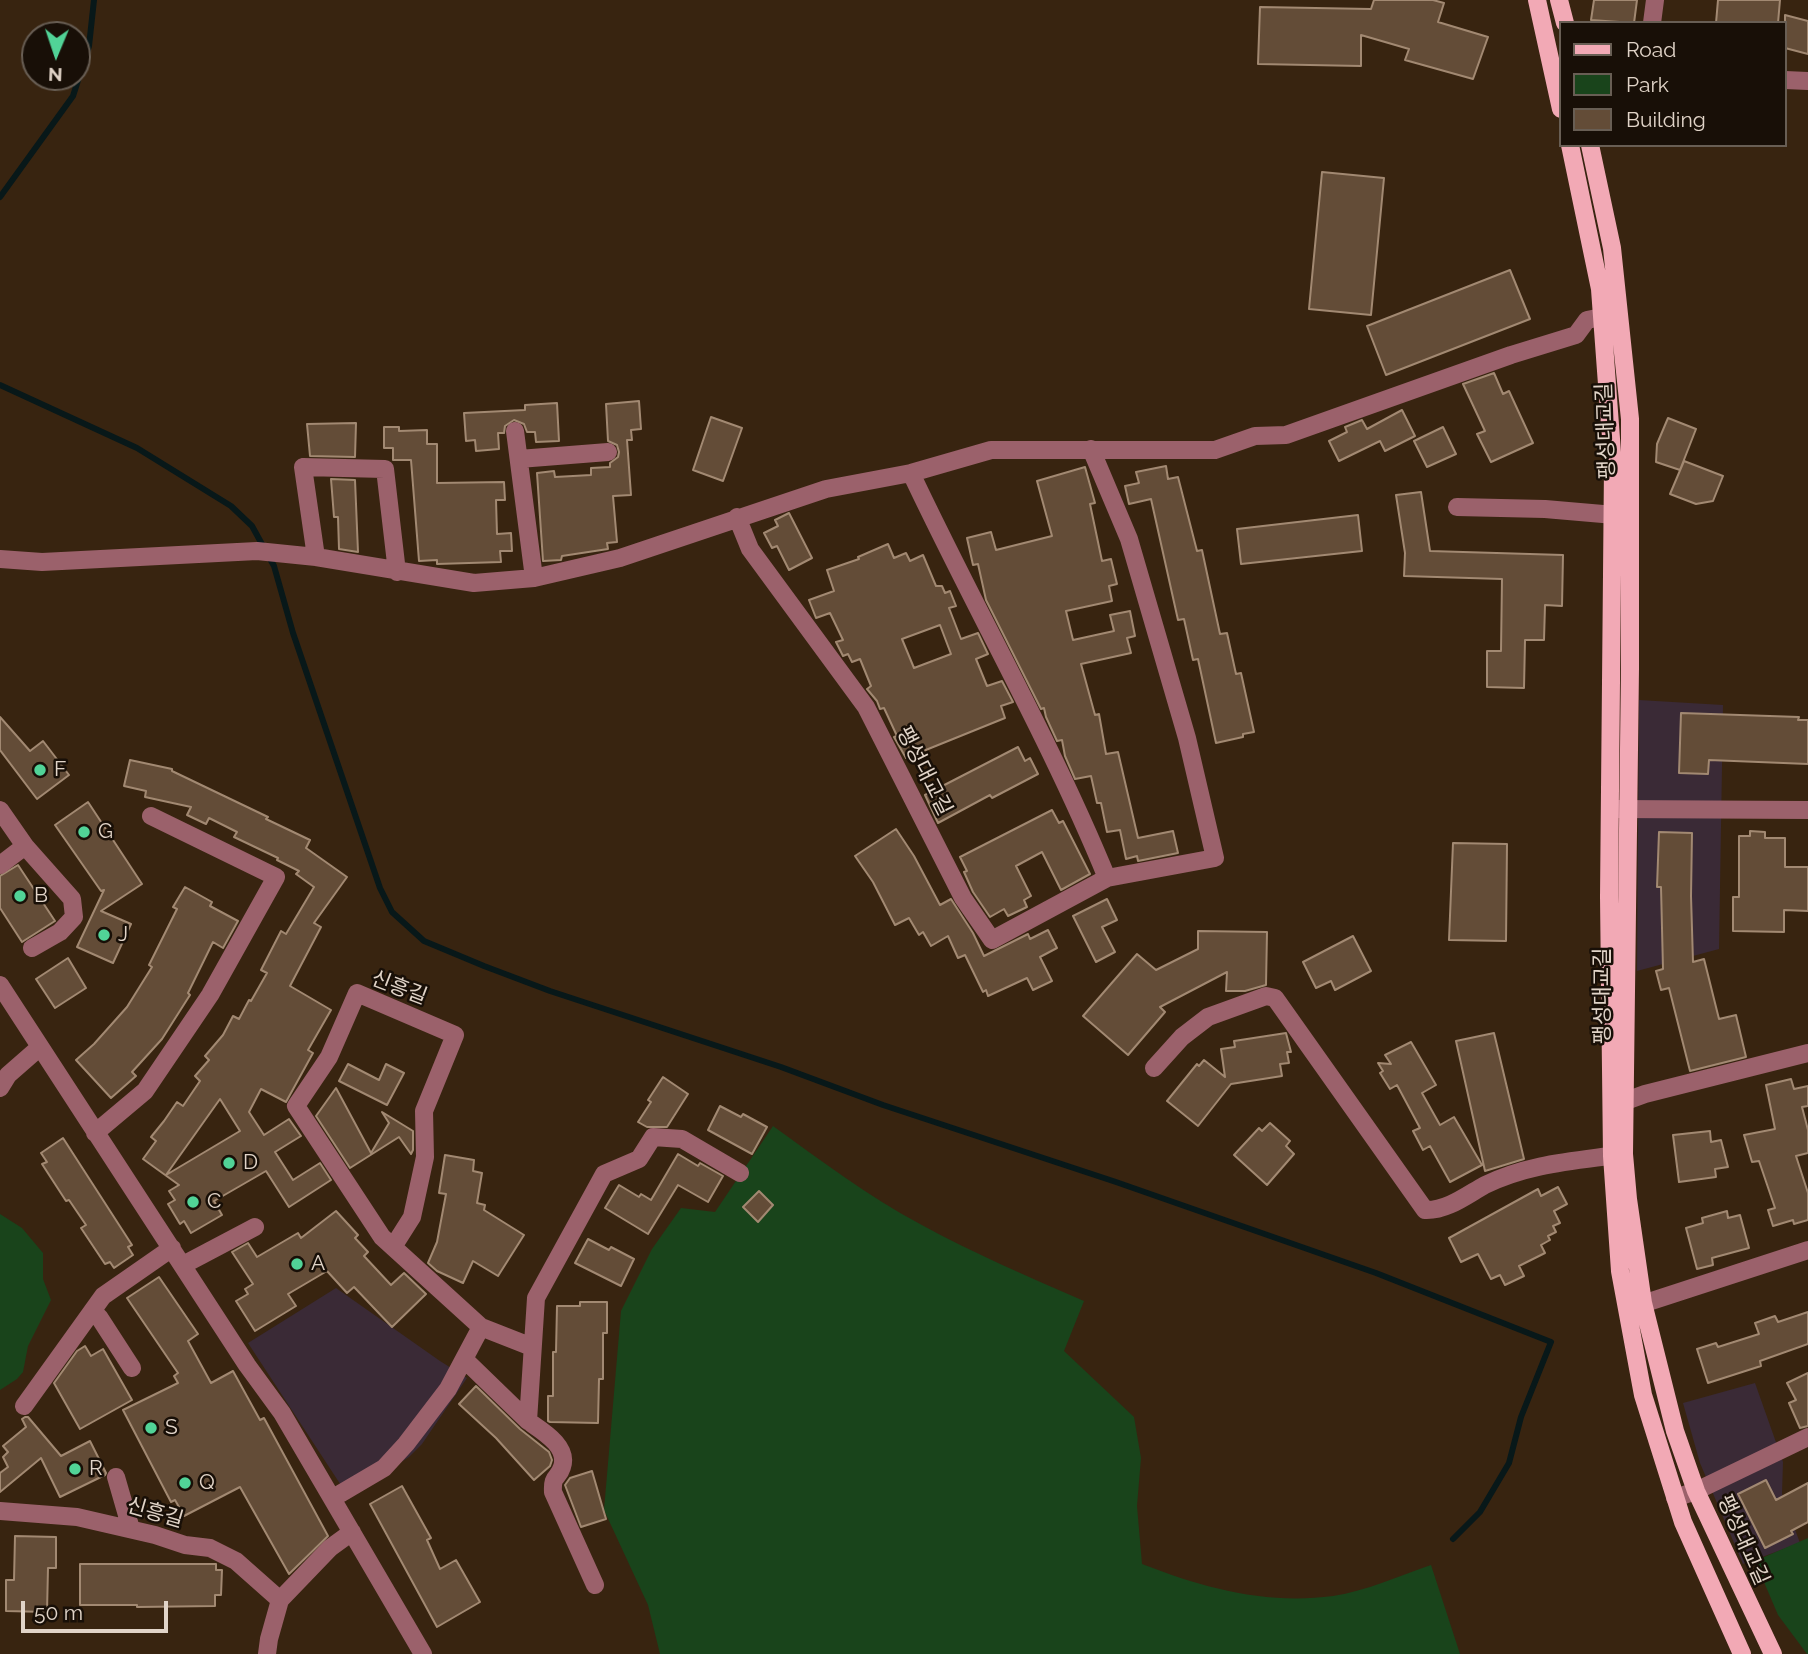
<!DOCTYPE html>
<html>
<head>
<meta charset="utf-8">
<style>
  body { margin:0 }
  #map { position:relative; width:1808px; height:1654px; overflow:hidden; background:#382410; font-family:Raleway,sans-serif }
  canvas { display:block }
  .legend { position:absolute; left:1559px; top:21px; width:228px; height:126px; box-sizing:border-box; background:#180f07; border:2px solid #685e54; margin:0; padding:9px 12px; list-style:none; font-size:21px; color:#e1d4c8 }
  .legend li { display:flex; align-items:center; gap:14px; height:35px }
  .legend b { width:35px; border:2px solid #685e54 }
  .north { position:absolute; left:21px; top:21px; width:70px; height:70px; box-sizing:border-box; background:#180f07; border:2px solid #685e54; border-radius:50%; rotate:182deg; font-size:19px; font-weight:700; line-height:28px; text-align:center; color:#e1d4c8 }
  .north::after { content:''; display:block; margin:auto; width:24px; height:32px; background:#51d397; clip-path:polygon(50% 0,100% 100%,50% 72%,0 100%) }
  .scale { position:absolute; left:21px; top:1601px; width:147px; height:32px; box-sizing:border-box; border:4px solid #e1d4c8; border-top:0; padding-left:9px; font-size:21px; line-height:24px; white-space:nowrap; color:#e1d4c8; -webkit-text-stroke:5px #180f07; paint-order:stroke }
</style>
</head>
<body>
<div id="map">
<canvas width="1808" height="1654"></canvas>
<ul class="legend">
<li><b style="height:9px;background:#f2a9b5"></b>Road</li>
<li><b style="height:19px;background:#19441b"></b>Park</li>
<li><b style="height:19px;background:#634c37"></b>Building</li>
</ul>
<div class="north">N</div>
<div class="scale">50 m</div>
</div>
<script>
const g = document.querySelector('canvas').getContext('2d');
g.lineJoin = 'round';
function fill(path, color) {
  g.fillStyle = color;
  g.fill(path, 'evenodd');
}
function strokePath(path, color, width, dash) {
  g.strokeStyle = color;
  g.lineWidth = width;
  g.lineCap = dash ? 'butt' : 'round';
  g.setLineDash(dash || []);
  g.stroke(path);
}
function write(font, color, halo, rows, align = 'center') {
  g.font = font + ' Raleway,"Noto Sans KR",sans-serif';
  g.lineWidth = 5;
  g.setLineDash([]);
  g.textBaseline = 'middle';
  g.strokeStyle = halo;
  g.fillStyle = color;
  for (const [text, x, y, turn = 0] of rows) {
    g.save();
    g.translate(x, y);
    g.rotate((+turn || 0) * Math.PI / 180);
    g.textAlign = isNaN(turn) ? turn : align;
    if (halo) g.strokeText(text, 0, 0);
    g.fillText(text, 0, 0);
    g.restore();
  }
}
fill(new Path2D(`
  M1639 700 1723 705 1719 949 1637 971Z
  M336 1288 440 1361 467 1378 422 1444 409 1457 348 1496 248 1343Z
  M1755 1383 1783 1462 1782 1494 1800 1543 1743 1564 1700 1463 1683 1403Z`), '#3a2a36');
fill(new Path2D(`
  M773 1126C820 1160 868 1196 920 1224 973 1253 1029 1277 1084 1301L1064 1351 1134 1417 1141 1458 1137 1506 1142 1564C1204 1588 1266 1605 1333 1596 1366 1591 1399 1576 1431 1565L1460 1654H660L648 1605 604 1510 621 1311 652 1249 681 1208 715 1212Z
  M0 1214 22 1228 43 1253V1279L51 1300 28 1346 23 1372 17 1379 0 1390Z
  M1808 1538V1654H1807L1778 1615 1755 1561Z`), '#19441b');
strokePath(new Path2D(`
  M0 197 73 96 89 46 94 0
  M0 385 137 448 231 506 252 526 274 566 293 633 380 888 392 912 424 941 484 966 550 991 781 1067 883 1105 1116 1182 1376 1273 1551 1342 1521 1417 1509 1463 1480 1512 1453 1539`), '#081819', 6);
const building = new Path2D(`
  M1374 0H1433L1444 3 1438 22 1488 37 1473 79 1405 60 1409 49 1361 35V66L1258 64 1260 7 1371 9Z
  M1594 0H1637L1634 23 1591 20Z
  M1718 0H1780L1778 23H1716Z
  M1785 15 1808 21V54L1785 48Z
  M1322 172 1384 178 1371 315 1309 309Z
  M1510 270 1530 319 1386 375 1367 326Z
  M1494 373 1503 394 1509 391 1533 443 1491 462 1477 434 1485 431 1463 384Z
  M639 401 641 429 631 430 632 440H627L631 495 613 496 617 542 607 543 608 549 562 556 561 560 543 561 537 473 554 471 555 477 591 475V468L610 467V463L618 457 619 452 617 445 608 441 606 404Z
  M557 403 559 441 536 442 535 432H527L524 424 514 420 505 426 504 433H498L499 449 476 451 475 440 466 441 464 413 525 410V405Z
  M1402 410 1415 436 1385 451 1380 441 1339 461 1329 441 1347 432 1345 427 1362 420 1367 429Z
  M711 417 742 428 723 481 693 470Z
  M1668 418 1696 429 1680 470 1656 462 1657 444Z
  M356 423 355 457 310 456 307 424Z
  M384 427H399V431L427 430V444H437V483L504 482 505 500H496L497 534 511 533 512 551H500L501 562 437 564V560L419 561 411 460H393V448H384Z
  M1443 427 1456 454 1427 467 1414 441Z
  M1684 461 1723 476 1713 501 1696 504 1670 494Z
  M1166 466 1168 479 1178 477 1197 551 1202 550 1220 634 1227 633 1236 674 1241 673 1254 732 1243 734V737L1216 743 1198 659 1193 660 1184 619 1178 620 1151 499 1129 504 1125 486 1139 483 1136 472Z
  M1085 467 1095 503 1090 504 1102 561 1111 559 1117 584 1109 586 1112 601 1066 611 1073 640 1114 631 1110 615 1130 611 1135 636 1127 638 1131 653 1081 664 1095 715 1099 714 1106 754 1118 752 1138 838 1173 831 1178 853 1138 861 1137 856 1126 859 1120 830 1107 832 1101 803H1097L1091 776 1075 779 1065 756 1062 740 1057 741 1046 717 1044 708 1041 709 986 600 978 564 973 565 967 538 991 532 996 550 1052 536 1037 481Z
  M331 479 355 480 358 552 339 549 338 517H334Z
  M1421 492 1430 551 1563 555 1562 606 1545 605 1544 640H1525L1524 688 1487 687V651H1501L1502 579 1404 576 1405 553 1396 495Z
  M789 513 812 558 789 570 777 546 772 548 764 533 778 526 775 520Z
  M1358 515 1362 551 1241 564 1237 529Z
  M888 544 894 558 906 553 910 561 923 555 936 586H942L945 593 950 591 956 606 949 608 961 639 978 633 988 654 976 659 987 686 1002 681 1013 702 1001 706 1005 718 906 758 894 737 897 736 884 708 880 709 877 701 867 689 871 686 860 659 852 662 848 654 843 656 836 642 843 640 830 613 816 618 809 600 834 591 827 570 859 559 858 557ZM940 625 951 654 914 668 902 639Z
  M1681 713 1799 717 1798 720H1808V764L1709 760 1708 774 1679 773Z
  M0 717 30 751 43 741 69 775 37 799 0 750Z
  M1018 747 1025 761 1030 758 1038 774 992 798 990 795 938 823 925 795Z
  M130 760 172 769V771L268 817 266 819 310 840 306 848 347 877 314 923 321 927 290 986 331 1010 308 1050 313 1053 286 1102 261 1089 249 1112 264 1135 289 1119 301 1136 275 1152 293 1180 320 1163 331 1180 289 1207 266 1171 214 1201 222 1215 191 1233 184 1221 180 1224 168 1204 175 1200 169 1191 179 1185 143 1159 156 1141 151 1137 164 1121 177 1102 183 1106 200 1081 195 1076 209 1060 205 1056 223 1035 233 1016 239 1019 249 1000 251 1001 267 973 261 970 281 931 286 934 314 887 296 874 299 871 277 860 278 858 234 837 237 832 209 818 206 824 187 815 191 807 145 797 146 791 124 786ZM220 1099 240 1131 166 1175Z
  M88 802 142 884 101 911 131 924 113 963 77 947 104 890 101 891 55 825Z
  M1052 810 1059 823 1063 821 1090 874 1061 890 1042 852 1016 866 1031 896 1024 900 1027 907 1008 916 1004 909 990 917 973 892 964 872 967 871 960 857Z
  M896 829 914 856 940 905 951 899 973 933 984 956 1028 934 1030 939 1048 930 1057 948 1040 957 1052 981 1033 990 1027 978 988 996 986 990 983 992 965 955 958 958 948 936 931 946 923 932 919 935 909 918 895 925 873 882 855 856Z
  M1750 831 1765 832V838H1785V867H1808V911L1784 910V932L1733 931V897H1739V836H1750Z
  M1659 832 1692 833 1691 896 1693 962 1704 959 1719 1019 1736 1015 1746 1057 1690 1071 1669 988 1661 990 1656 971 1663 969 1661 887H1657Z
  M1453 843 1507 844 1506 941 1449 940Z
  M18 865 55 921 22 942 0 908V876Z
  M185 887 212 902 210 906 238 921 223 948 213 942 188 993 190 995 162 1039 132 1072 136 1076 111 1098 76 1060 94 1044 127 1007 152 967 149 965 177 909 173 907Z
  M1107 899 1117 920 1102 927 1115 952 1096 962 1073 916Z
  M1198 931 1267 932 1266 985 1245 991H1226L1227 972 1160 1007 1165 1012 1128 1055 1083 1016 1137 954 1156 970 1198 949Z
  M1353 936 1371 971 1335 990 1331 981 1316 988 1303 962Z
  M68 958 86 988 55 1008 36 979Z
  M1286 1033 1291 1052H1287L1289 1063 1280 1064 1282 1076 1231 1084 1198 1126 1167 1101 1197 1064 1199 1066 1204 1060 1225 1077 1221 1049 1235 1047 1234 1041Z
  M1494 1033 1524 1159 1485 1171 1456 1041Z
  M1411 1042 1436 1085 1422 1093 1440 1125 1454 1117 1482 1165 1450 1182 1430 1146 1423 1150 1413 1131 1420 1128 1397 1085 1390 1089 1380 1073 1383 1071 1378 1063 1391 1064 1385 1055Z
  M348 1064 379 1080 386 1064 404 1073 387 1105 339 1081Z
  M663 1077 688 1094 667 1127H647L638 1122 651 1102 648 1100Z
  M1791 1079 1794 1089 1808 1086V1106L1802 1107 1808 1130V1153L1796 1156 1808 1193V1220L1794 1224 1793 1220 1773 1226 1768 1210 1775 1208 1759 1161 1752 1162 1744 1135 1775 1129 1766 1085Z
  M336 1088 371 1153 389 1123 382 1112 413 1131V1150L411 1154 399 1137 350 1168 316 1116Z
  M720 1106 741 1117 743 1114 767 1127 752 1154 708 1130Z
  M1270 1123 1290 1141 1286 1146 1294 1154 1267 1185 1234 1155 1259 1128 1262 1131Z
  M1710 1131 1711 1142 1721 1140 1728 1167 1715 1169 1716 1177 1679 1182 1673 1135Z
  M63 1138 132 1245 128 1247 133 1255 114 1268 110 1262 105 1264 81 1228 86 1225 69 1200 66 1201 42 1164 47 1162 41 1153Z
  M678 1154 698 1166 700 1163 723 1176 708 1202 678 1185 648 1234 605 1208 619 1185 639 1197 641 1194 651 1200Z
  M445 1155 474 1160 473 1171 482 1173 477 1203 485 1205 484 1210 524 1235 498 1276 473 1261 463 1283 437 1271 428 1263 437 1242 446 1194 439 1193Z
  M1558 1187 1567 1204 1554 1211 1560 1223 1553 1226 1556 1232 1548 1236 1550 1240 1541 1245 1545 1253 1519 1266 1524 1276 1505 1285 1500 1275 1491 1279 1478 1254 1461 1262 1449 1238 1538 1189 1541 1196Z
  M759 1191 773 1205 758 1222 743 1207Z
  M336 1211 358 1235 355 1238 368 1252 364 1256 391 1285 404 1273 426 1294 392 1327 354 1287 347 1293 327 1271 288 1294 296 1306 255 1331 236 1301 248 1294 245 1289 253 1284 232 1252 248 1243 257 1257 298 1233 301 1238Z
  M1727 1211 1728 1218 1740 1215 1749 1248 1712 1258 1713 1265 1697 1269 1686 1228 1703 1223 1702 1218Z
  M588 1239 609 1250 611 1247 634 1259 621 1286 575 1263Z
  M159 1277 198 1334 188 1341 211 1383 233 1371 260 1420 264 1418 328 1536 289 1574 240 1487 184 1516 175 1500 171 1502 123 1410 178 1383 174 1376 178 1373 127 1298Z
  M580 1302H607V1333H603V1379H599L598 1423 550 1422 548 1421V1396H553V1352H556L557 1306H580Z
  M1808 1312V1344L1760 1361 1761 1366 1708 1383 1697 1349 1716 1343 1718 1347 1759 1334 1755 1323 1775 1316 1778 1322Z
  M85 1346 91 1356 103 1349 132 1400 80 1429 54 1383 77 1351Z
  M1808 1373V1426L1800 1428 1789 1403 1796 1400 1787 1383Z
  M476 1386 520 1429 549 1452 552 1460 550 1466 534 1480 496 1438 459 1404Z
  M25 1417H28L61 1456 90 1441 106 1473 105 1475 60 1497 41 1458 0 1492V1473L8 1467 3 1457 8 1452 3 1446 26 1427 22 1419Z
  M592 1471 606 1519 581 1527 565 1485 570 1478Z
  M1766 1480 1776 1500 1808 1483V1522L1791 1531 1793 1534 1765 1548 1738 1494Z
  M402 1486 431 1538 427 1540 440 1569 456 1560 480 1602 437 1627 370 1504Z
  M15 1536 56 1537V1568H48L47 1612 6 1611V1580H14Z
  M80 1564H216V1570H222L221 1595H215V1606L137 1607V1605H80Z`);
fill(building, '#634c37');
strokePath(building, '#a28972', 2);
strokePath(new Path2D(`
  M1652 23 1655 0
  M1785 80 1808 81
  M515 431 534 578
  M519 459 608 452
  M911 473C975 609 1050 739 1107 878
  M1457 507 1545 509 1626 516
  M737 517 750 549 866 707 963 898 992 940 1107 878 1215 858 1187 738 1129 539 1091 449
  M316 557 303 467 385 469 397 572
  M0 559 42 562 257 551 316 557 474 583 534 578 620 558 826 489 911 473 991 450H1215L1255 436 1286 435 1511 355 1576 335 1587 320 1616 314
  M1614 809 1808 810
  M0 810 25 846 72 899 74 917 60 932 32 948
  M0 865 25 846
  M0 985 247 1365 282 1413 423 1654
  M1154 1068 1182 1037 1208 1017 1266 996 1275 998 1425 1210C1447 1211 1467 1195 1485 1185 1530 1163 1576 1161 1624 1154
  M0 1088 8 1075 40 1047
  M1612 1106 1645 1094 1808 1053
  M95 1133 145 1091 210 995 276 877 151 816
  M393 1247 412 1217 425 1157 424 1111 455 1035 357 993 329 1057 296 1106 382 1237 481 1327 532 1347
  M183 1265 255 1227
  M1630 1308 1808 1250
  M92 1311 99 1317 132 1368
  M464 1359 528 1421 536 1298 604 1174 639 1159 653 1137 682 1139 740 1173
  M24 1406 103 1296 172 1248
  M528 1421C542 1431 569 1446 562 1467 558 1480 552 1474 553 1492L595 1585
  M116 1477 131 1529
  M333 1498 384 1468 406 1444 448 1389 481 1327
  M1675 1498 1696 1491 1808 1437
  M0 1511 77 1517 155 1535 185 1545 210 1548 236 1561 280 1600
  M267 1654 269 1639 280 1600 330 1548 352 1532`), '#9b616b', 18);
strokePath(new Path2D(`
  M1537 0 1561 109
  M1559 0 1565 23
  M1570 145 1600 289 1613 466 1609 897 1612 1156 1620 1271 1643 1395 1683 1522 1742 1654
  M1590 145 1612 248 1630 419V668L1624 1154 1628 1199 1643 1303 1675 1431 1696 1491 1773 1654`), '#f2a9b5', 18);
for (const [x, y, r, color] of [
  [40,770,7,"#51d397"],
  [84,832,7,"#51d397"],
  [20,896,7,"#51d397"],
  [104,935,7,"#51d397"],
  [229,1163,7,"#51d397"],
  [193,1202,7,"#51d397"],
  [297,1264,7,"#51d397"],
  [151,1428,7,"#51d397"],
  [75,1469,7,"#51d397"],
  [185,1483,7,"#51d397"]
]) {
  const dot = new Path2D();
  dot.arc(x, y, r, 0, 2 * Math.PI);
  g.fillStyle = color;
  g.fill(dot);
  strokePath(dot, '#180f07', 2.5);
}
write('21px', '#e1d4c8', '#180f07', [
  ["팽성대교길",1606,431,-92],
  ["팽성대교길",924,771,63],
  ["신흥길",399,988,21],
  ["팽성대교길",1603,996,-90],
  ["신흥길",155,1513,16],
  ["팽성대교길",1743,1540,66]
]);
write('21px', '#e1d4c8', '#180f07', [
  ["F",54,770],
  ["G",98,832],
  ["B",34,896],
  ["J",118,935],
  ["D",243,1163],
  ["C",207,1202],
  ["A",311,1264],
  ["S",165,1428],
  ["R",89,1469],
  ["Q",199,1483]
], 'left');
</script>
</body>
</html>
